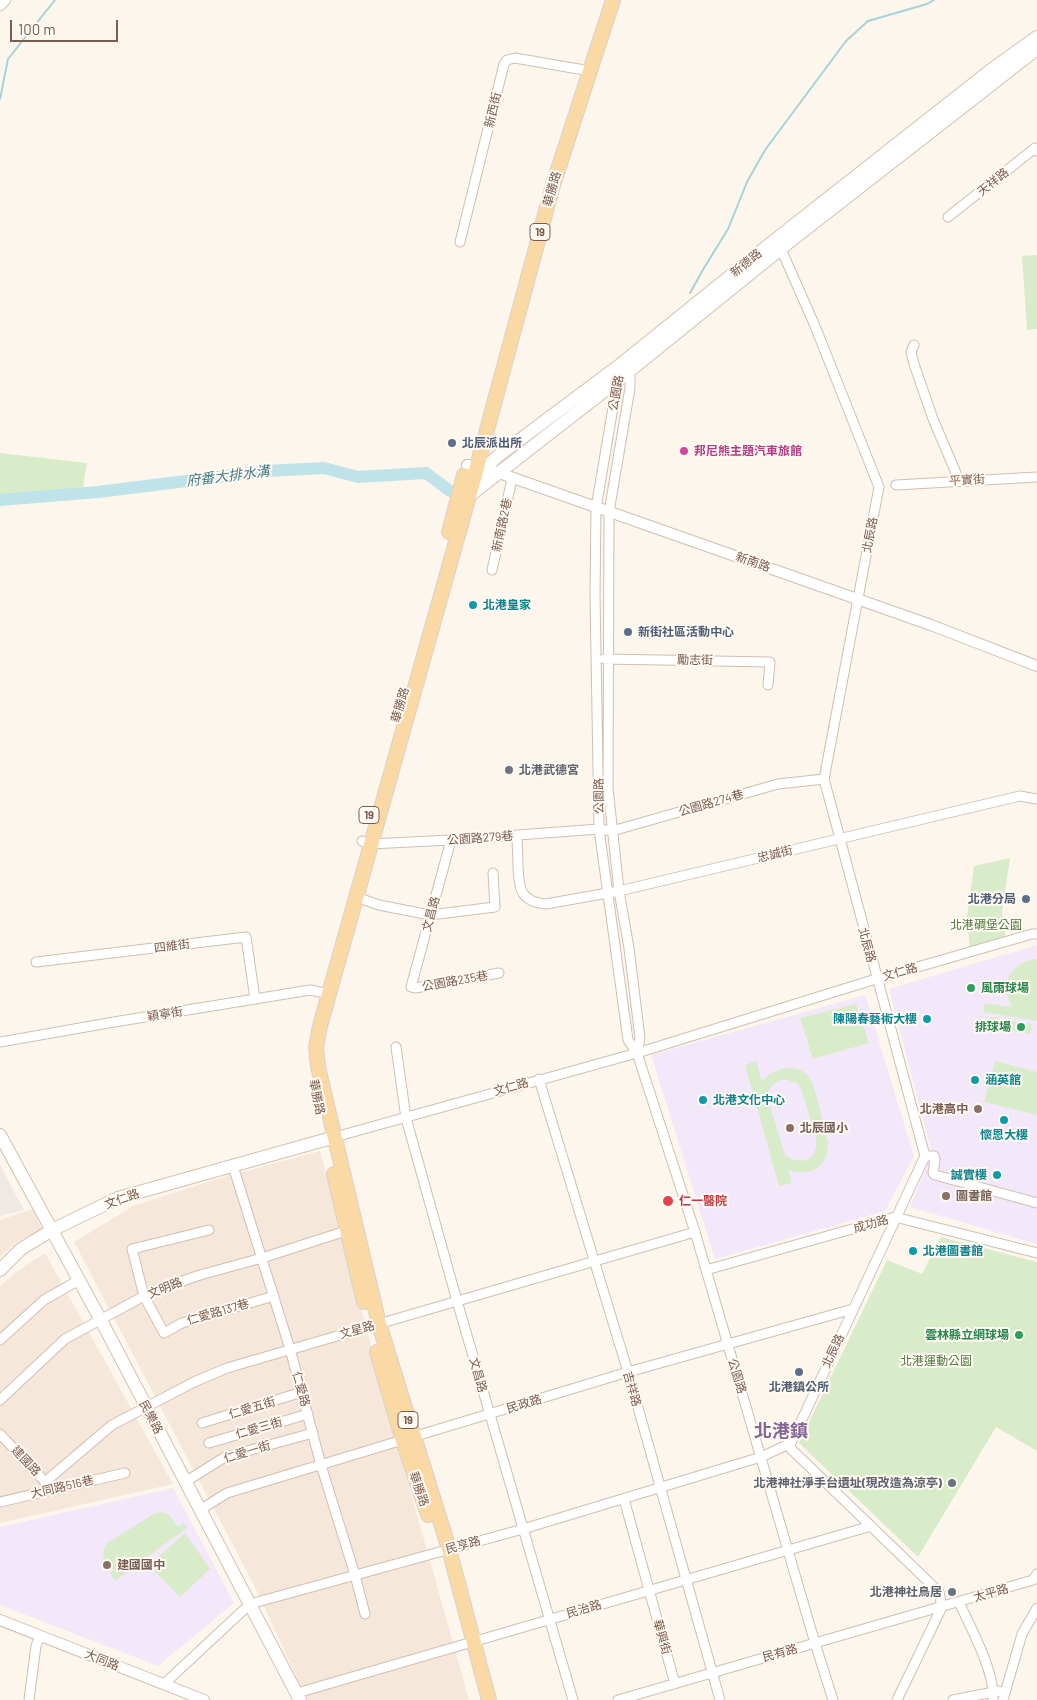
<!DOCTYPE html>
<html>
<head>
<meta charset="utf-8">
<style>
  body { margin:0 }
  #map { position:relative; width:1037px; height:1700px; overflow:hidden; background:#fdf6ec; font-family:Barlow,sans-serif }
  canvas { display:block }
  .scale { position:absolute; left:10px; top:20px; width:108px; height:22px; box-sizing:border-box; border:2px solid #7a5c4d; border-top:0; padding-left:6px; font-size:15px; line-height:18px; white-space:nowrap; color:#7a5c4d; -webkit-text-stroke:4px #fffaf3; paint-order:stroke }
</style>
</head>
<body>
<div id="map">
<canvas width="1037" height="1700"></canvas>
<div class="scale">100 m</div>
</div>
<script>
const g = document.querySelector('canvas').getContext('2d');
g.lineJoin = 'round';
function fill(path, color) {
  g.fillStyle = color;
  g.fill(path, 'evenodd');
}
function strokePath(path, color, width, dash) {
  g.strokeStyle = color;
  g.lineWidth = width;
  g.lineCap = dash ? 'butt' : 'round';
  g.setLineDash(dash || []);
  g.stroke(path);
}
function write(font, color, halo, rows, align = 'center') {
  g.font = font + ' Barlow,"Noto Sans TC",sans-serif';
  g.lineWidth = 4;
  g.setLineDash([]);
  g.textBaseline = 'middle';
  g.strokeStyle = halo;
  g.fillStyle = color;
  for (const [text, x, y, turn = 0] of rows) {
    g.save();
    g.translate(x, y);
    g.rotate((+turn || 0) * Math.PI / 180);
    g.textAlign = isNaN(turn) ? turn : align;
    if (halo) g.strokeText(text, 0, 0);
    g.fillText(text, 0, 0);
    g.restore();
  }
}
fill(new Path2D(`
  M320 1151 391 1422 469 1700H307L256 1589 74 1242 133 1206 217 1179Z
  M32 1209 43 1231 18 1241 0 1257V1220Z
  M45 1253 173 1484 0 1523V1286L15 1273Z`), '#f5e8da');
fill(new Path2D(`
  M0 1165 24 1210 0 1216Z`), '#efe9e4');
fill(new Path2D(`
  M1037 945V1244L910 1207 932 1153 889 989Z
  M865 995 914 1156 885 1211 715 1259 651 1055Z
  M173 1488 234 1603 158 1666 0 1605V1527Z`), '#f3e8fa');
fill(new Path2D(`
  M1037 255V329L1027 330 1022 256Z
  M0 453 87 463 83 487 41 493 0 496Z
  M1010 858 1002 912 1006 941 970 952 967 917 974 866Z
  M1033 959H1037V1021L983 1012 985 1003 1012 1007C1001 983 1007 967 1033 959Z
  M856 1004 869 1043 813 1059 800 1018Z
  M990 1017 1009 1020 1007 1030 988 1026Z
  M1012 1021 1032 1024 1030 1034 1011 1030Z
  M756 1061 762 1081C773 1068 797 1061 810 1078 815 1085 825 1132 828 1143 828 1168 810 1177 788 1170L792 1183 779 1186 745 1065ZM784 1079 797 1083 801 1088 816 1138C819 1160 801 1167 785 1155L768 1099 769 1089 778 1081Z
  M995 1061 1037 1072V1115L984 1102Z
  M941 1237 1037 1262V1451L996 1427 918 1557 799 1443 887 1260 922 1274Z
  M162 1512 168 1514 178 1527 184 1523 188 1527 115 1581 110 1573 114 1570C103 1563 101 1555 106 1544L155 1513Z
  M185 1533 210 1569 180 1597 149 1565Z`), '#d8ecc9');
strokePath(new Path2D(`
  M0 99 8 59 55 0
  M690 293 704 268 728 229 747 182 765 150 846 41 868 21 927 4 934 0`), '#a5d3da', 2);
strokePath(new Path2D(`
  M0 500 98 492 266 471 324 468 358 477 426 473 450 491`), '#bfe3e8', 12);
const minor = new Path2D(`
  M0 6 6 0
  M948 217 1035 148 1037 151
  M460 242 504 64 507 60 515 58 590 71
  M914 345 911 352 914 364 933 419 959 480
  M628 369 630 371V388L609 512 608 788 619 891 629 948 640 1038 637 1053
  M618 378 596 508 595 595 599 829 628 1040 637 1053 695 1232 815 1643 833 1700
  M896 485 1037 477
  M492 570 512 479
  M604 659 770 662 768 685
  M517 835C517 846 518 857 518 868 519 889 521 902 546 904L619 891 1020 796 1037 799
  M451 840 411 987 415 988 499 973
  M362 841 370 844 451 840 599 829 612 831 778 784 824 779
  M356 897 379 905 430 915 495 907 493 873
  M36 962 246 937 255 999
  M0 1042 114 1022 310 990 330 994
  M396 1047 406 1118 457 1301 573 1700
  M539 1079 628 1372 720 1700
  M335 1137 637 1053 876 979 1032 934H1037
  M925 1156H934L935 1159 933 1173 935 1175 1037 1203
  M233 1166 290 1349 321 1465 355 1575 365 1614
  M209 1230 132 1249 144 1296 164 1333 182 1323 274 1296
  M706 1270 895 1217 1037 1253
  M0 1340 44 1300 79 1280
  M0 1400 65 1339 144 1296 168 1286 200 1275 262 1258 352 1229
  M202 1423 302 1392
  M0 1434 48 1485
  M209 1443 308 1414
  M787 1445 939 1592 942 1607
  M45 1482 112 1425 194 1382 227 1368 695 1232
  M185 1482 225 1457 313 1433
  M624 1499 675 1684
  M0 1502 125 1473
  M200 1510 227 1493 628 1372 853 1309
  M959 1602C971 1629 995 1671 993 1700
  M164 1684 250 1604 523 1529 761 1457 791 1443 925 1156 824 779 879 487 815 326 781 249 778 244
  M297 1693 871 1526
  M29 1700 36 1646 40 1636
  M618 1700 1033 1580 1037 1574
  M897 1700 942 1607
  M953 1700 999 1691
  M1003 1700 1022 1634 1037 1608`);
const tertiary = new Path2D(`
  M467 465 485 468 931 625 1037 666
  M0 1620 204 1700`);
const secondary = new Path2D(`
  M471 481 498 456 621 364 775 240 991 70 1037 37
  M465 495 469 496 617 381 788 243 1037 49
  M0 1135 104 1326 300 1700
  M0 1270 21 1249 52 1230 118 1198 335 1137`);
const primary = new Path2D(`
  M449 532 464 475
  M334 1174 364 1302
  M377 1352 403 1441 428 1515
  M489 1700 449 1549 379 1324 318 1067 316 1047 320 1026 474 478 553 185 613 0`);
strokePath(minor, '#d1beb0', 11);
strokePath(tertiary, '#d1beb0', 12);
strokePath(secondary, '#d6c0b0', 14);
strokePath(primary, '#dad1cd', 16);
strokePath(minor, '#fff', 9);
strokePath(tertiary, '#fff', 10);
strokePath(secondary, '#fff', 12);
strokePath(primary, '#fbd9a5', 14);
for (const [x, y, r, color] of [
  [452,443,5,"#5c6f8a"],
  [684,451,5,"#d1479c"],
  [473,605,5,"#0f9aa8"],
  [628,632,5,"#5c6f8a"],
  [509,770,5,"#6b7280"],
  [1026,899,5,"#5c6f8a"],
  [971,988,5,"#2e9e5b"],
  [927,1019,5,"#0f9aa8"],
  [1021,1027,5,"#2e9e5b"],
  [975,1080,5,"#0f9aa8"],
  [703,1100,5,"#0f9aa8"],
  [978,1109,5,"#8d6e63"],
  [1004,1120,5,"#0f9aa8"],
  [790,1128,5,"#8d6e63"],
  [997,1175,5,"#0f9aa8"],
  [946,1196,5,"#8d6e63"],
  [668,1201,6,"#e0444e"],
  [913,1251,5,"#0f9aa8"],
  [1019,1335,5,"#2e9e5b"],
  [799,1372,5,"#5c6f8a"],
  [952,1483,5,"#6b7280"],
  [107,1565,5,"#8d6e63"],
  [952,1592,5,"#6b7280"]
]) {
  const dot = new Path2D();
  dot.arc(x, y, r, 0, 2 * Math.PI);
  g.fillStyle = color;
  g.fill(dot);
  strokePath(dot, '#fffaf3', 2);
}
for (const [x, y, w] of [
  [540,232,20],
  [369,815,20],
  [408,1420,20]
]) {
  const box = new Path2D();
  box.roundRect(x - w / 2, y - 8.5, w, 17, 4);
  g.fillStyle = '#fffaf3';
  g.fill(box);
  strokePath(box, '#7a5c4d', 1);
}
write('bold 11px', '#7a5c4d', null, [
  ["19",540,232],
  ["19",369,815],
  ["19",408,1420]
]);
write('12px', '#7a5c4d', '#fffaf3', [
  ["新西街",493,110,-77],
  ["天祥路",993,182,-39],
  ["華勝路",552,189,-74],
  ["新德路",746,263,-39],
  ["公園路",616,393,-80],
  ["平實街",967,480,-3],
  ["新南路2巷",502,525,-78],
  ["北辰路",870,535,-79],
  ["新南路",753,562,19],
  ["勵志街",695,660,1],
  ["華勝路",400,705,-74],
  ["公園路",599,796,-91],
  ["公園路274巷",711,803,-16],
  ["公園路279巷",480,838,-4],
  ["忠誠街",775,854,-14],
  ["文昌路",431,914,-75],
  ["北辰路",867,945,75],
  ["四維街",172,946,-7],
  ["文仁路",900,972,-16],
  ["公園路235巷",455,981,-10],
  ["穎寧街",165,1014,-9],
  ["文仁路",511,1087,-16],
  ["華勝路",317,1097,78],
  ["文仁路",122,1199,-20],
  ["成功路",871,1224,-16],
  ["文明路",165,1288,-22],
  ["仁愛路137巷",218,1312,-16],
  ["文星路",357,1330,-16],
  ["北辰路",833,1351,-65],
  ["文昌路",478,1375,74],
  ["公園路",737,1376,73],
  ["仁愛路",301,1389,75],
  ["吉祥路",632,1389,74],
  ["民政路",524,1404,-17],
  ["仁愛五街",252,1408,-17],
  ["民樂路",151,1417,62],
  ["仁愛三街",259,1428,-16],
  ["仁愛一街",247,1452,-17],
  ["建國路",26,1461,47],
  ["大同路516巷",62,1487,-13],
  ["華勝路",419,1489,71],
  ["民享路",463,1545,-15],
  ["太平路",991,1593,-16],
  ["民治路",584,1609,-16],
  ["華興街",662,1637,74],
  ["民有路",780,1653,-15],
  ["大同路",102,1660,22]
]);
write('bold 12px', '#4e5e75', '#fffaf3', [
  ["北辰派出所",462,443],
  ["新街社區活動中心",638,632],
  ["北港分局",1016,899,"right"],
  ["北港鎮公所",799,1387,"center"]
], 'left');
write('bold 12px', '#b23c85', '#fffaf3', [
  ["邦尼熊主題汽車旅館",694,451]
], 'left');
write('bold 12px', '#0d838f', '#fffaf3', [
  ["北港皇家",483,605],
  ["陳陽春藝術大樓",917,1019,"right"],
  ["涵英館",985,1080],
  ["北港文化中心",713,1100],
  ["懷恩大樓",1004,1135,"center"],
  ["誠實樓",987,1175,"right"],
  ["北港圖書館",923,1251]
], 'left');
write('bold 12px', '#5b616d', '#fffaf3', [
  ["北港武德宮",519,770,"left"],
  ["北港神社淨手台遺址(現改造為涼亭)",942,1483],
  ["北港神社鳥居",942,1592]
], 'right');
write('12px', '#537a41', '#fffaf3', [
  ["北港碉堡公園",986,925],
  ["北港運動公園",936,1361]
]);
write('bold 12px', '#27864d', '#fffaf3', [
  ["風雨球場",981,988,"left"],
  ["排球場",1011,1027],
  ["雲林縣立網球場",1009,1335]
], 'right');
write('bold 12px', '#785e54', '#fffaf3', [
  ["北港高中",968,1109,"right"],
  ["北辰國小",800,1128],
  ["圖書館",956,1196],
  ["建國國中",117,1565]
], 'left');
write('bold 12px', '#be3a42', '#fffaf3', [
  ["仁一醫院",679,1201]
], 'left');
write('italic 14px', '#437c86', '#fffaf3', [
  ["府番大排水溝",228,476,-7]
]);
write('bold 18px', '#846695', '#fffaf3', [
  ["北港鎮",781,1431]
]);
</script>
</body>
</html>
